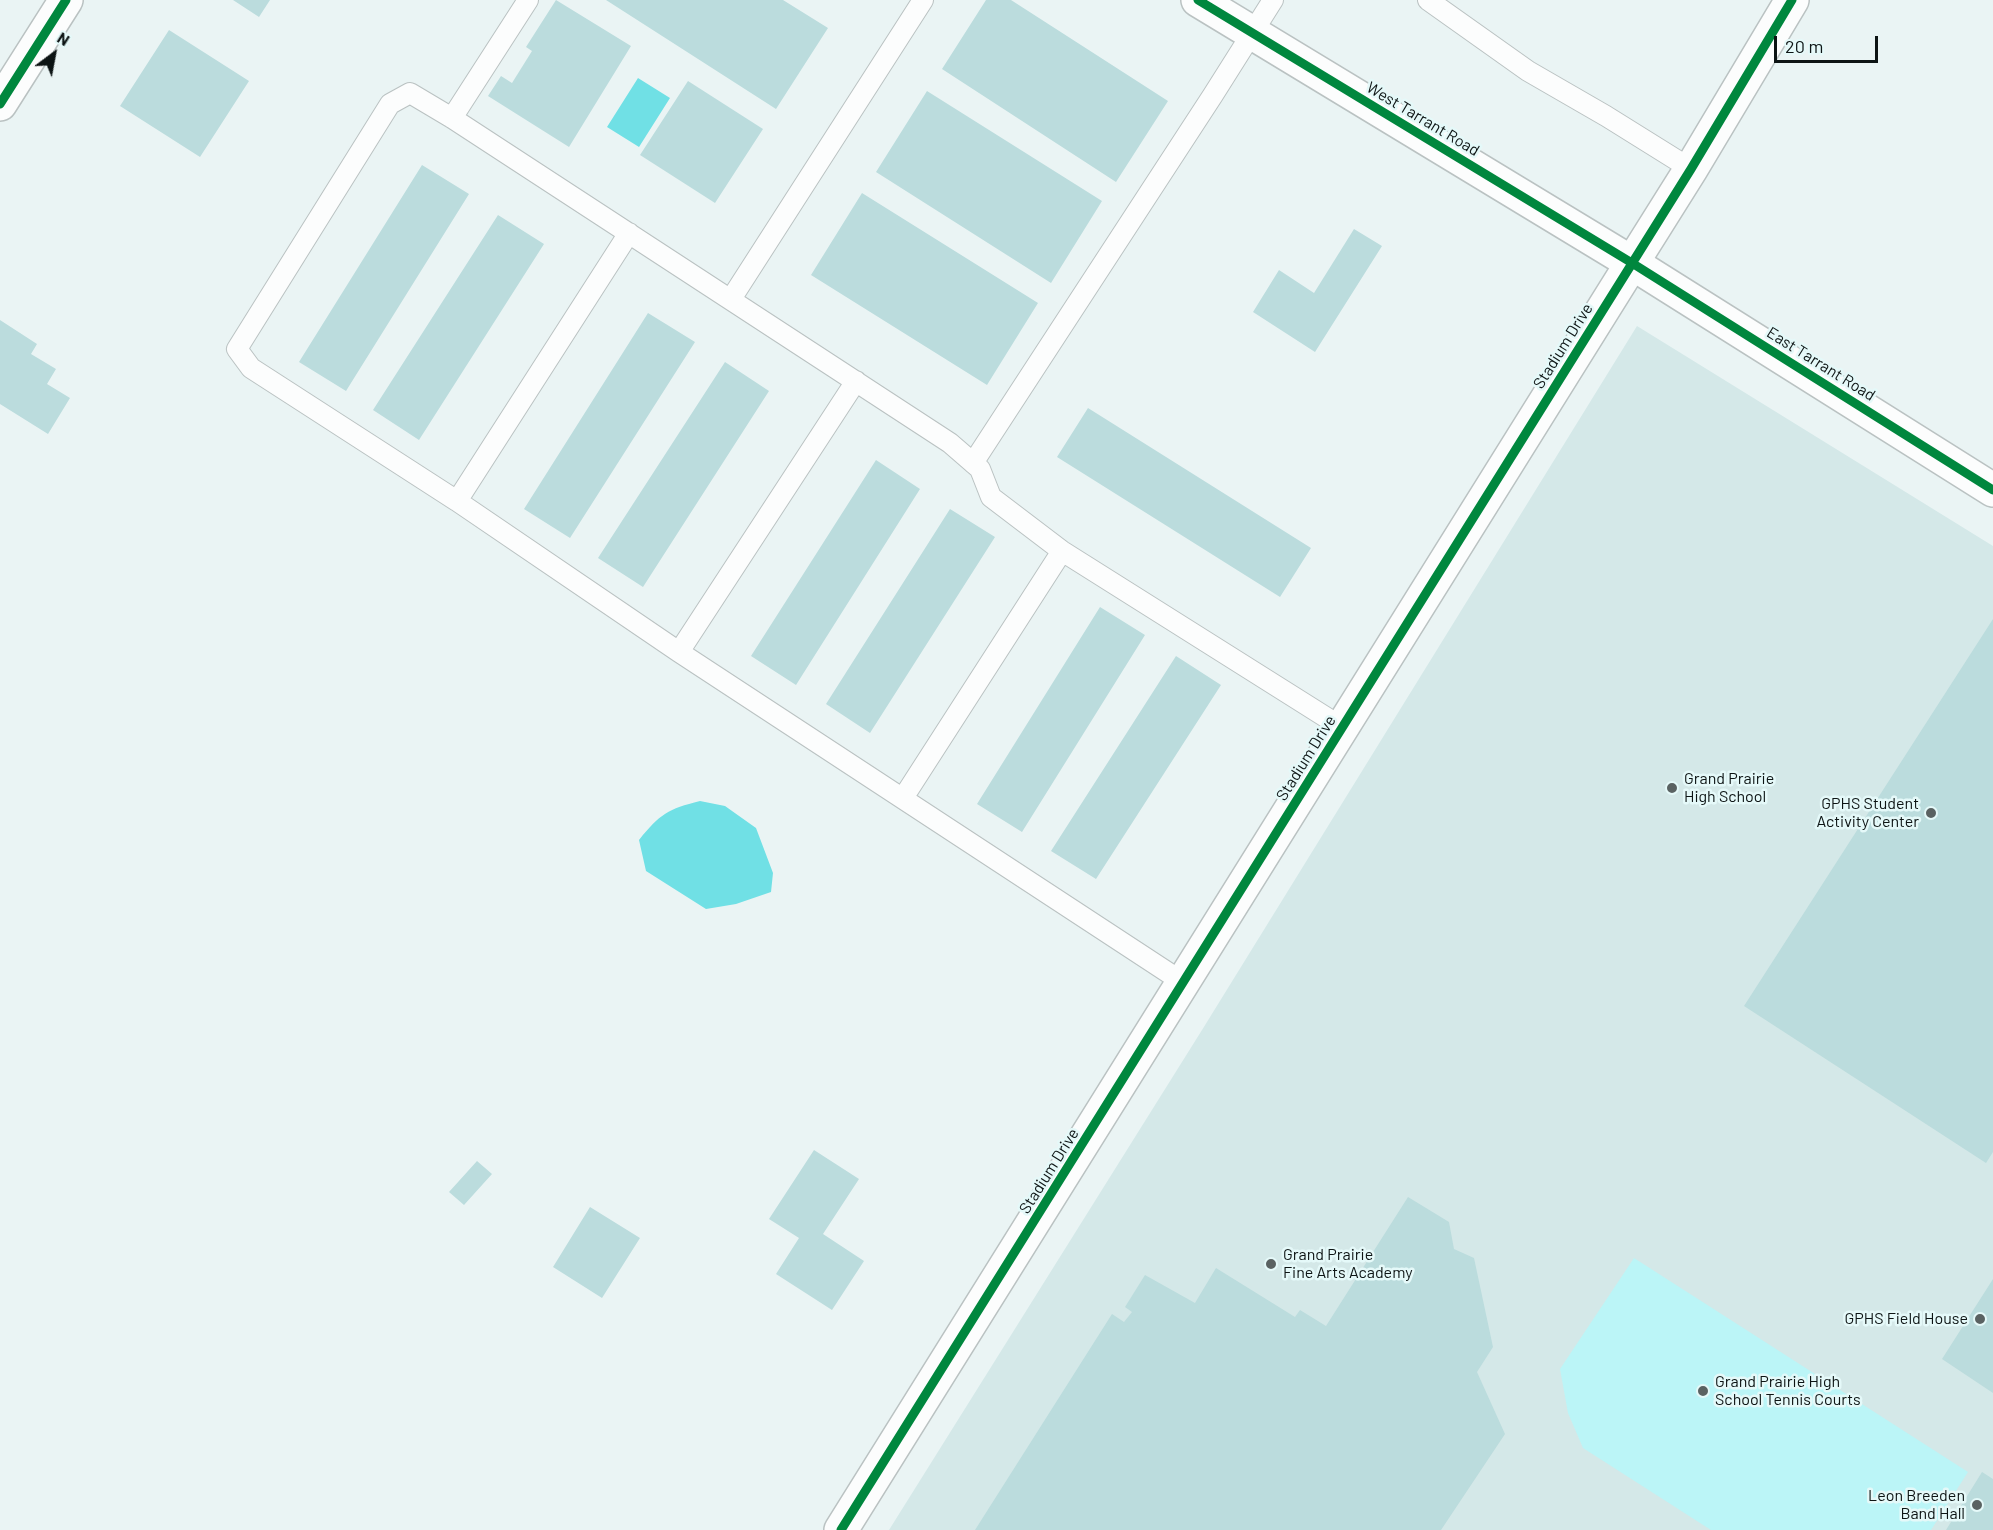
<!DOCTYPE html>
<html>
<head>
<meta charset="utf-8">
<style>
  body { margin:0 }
  #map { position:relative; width:1993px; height:1530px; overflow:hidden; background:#eaf4f4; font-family:Barlow,sans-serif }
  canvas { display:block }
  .north { position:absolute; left:24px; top:24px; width:60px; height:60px; -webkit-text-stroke:4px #e5f9f9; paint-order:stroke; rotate:32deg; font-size:16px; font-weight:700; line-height:24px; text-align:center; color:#0d1414 }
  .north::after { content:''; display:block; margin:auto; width:21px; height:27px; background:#0d1414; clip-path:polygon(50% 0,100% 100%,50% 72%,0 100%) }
  .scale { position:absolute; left:1774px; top:36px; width:104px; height:27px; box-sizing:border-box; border:3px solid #0d1414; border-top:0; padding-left:8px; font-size:18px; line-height:21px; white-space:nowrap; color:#0d1414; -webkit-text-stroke:4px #e5f9f9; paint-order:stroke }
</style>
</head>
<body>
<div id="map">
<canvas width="1993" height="1530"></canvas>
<div class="north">N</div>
<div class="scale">20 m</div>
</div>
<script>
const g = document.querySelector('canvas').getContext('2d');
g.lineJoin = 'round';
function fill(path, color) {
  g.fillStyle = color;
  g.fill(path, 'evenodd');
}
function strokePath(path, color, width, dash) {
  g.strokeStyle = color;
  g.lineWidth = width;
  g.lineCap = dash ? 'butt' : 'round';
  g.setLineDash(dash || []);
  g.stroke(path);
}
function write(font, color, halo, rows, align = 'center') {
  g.font = font + ' Barlow,sans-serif';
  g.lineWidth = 5;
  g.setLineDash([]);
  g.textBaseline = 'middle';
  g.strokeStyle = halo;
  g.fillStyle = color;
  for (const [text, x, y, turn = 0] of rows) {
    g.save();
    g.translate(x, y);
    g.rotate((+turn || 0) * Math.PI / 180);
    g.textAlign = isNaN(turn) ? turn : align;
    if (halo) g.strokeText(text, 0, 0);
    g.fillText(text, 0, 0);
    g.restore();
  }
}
fill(new Path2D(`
  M1637 326 1993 546V1530H889L1202 1030Z`), '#d4e8e8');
fill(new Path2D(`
  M1634 1258 1968 1472 1931 1530H1711L1583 1448 1568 1413 1560 1369Z`), '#bbf5f7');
fill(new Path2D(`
  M638 78 670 98 639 147 607 127Z
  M700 801 725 806 756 828 773 873 771 892 736 904 706 909 646 871 639 840C660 814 668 809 700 801Z`), '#70e0e5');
fill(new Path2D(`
  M233 0H270L259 17Z
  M556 0 631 46 569 147 488 96 501 76 512 83 532 51 526 47Z
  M606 0H783L828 28 776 109Z
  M986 0H1011L1168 101 1116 182 942 69Z
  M169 30 249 81 200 157 120 106Z
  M688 81 763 129 715 203 640 155Z
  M927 91 1102 201 1051 283 876 172Z
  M422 165 469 194 346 391 299 362Z
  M862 193 1038 303 987 385 811 275Z
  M498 215 544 244 419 440 373 410Z
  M1354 229 1382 246 1315 352 1253 312 1279 270 1314 293Z
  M648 313 695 342 570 538 524 509Z
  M0 320 37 344 31 354 56 369 47 384 70 398 48 434 0 404Z
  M725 362 769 391 643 587 598 558Z
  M1088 408 1311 548 1280 597 1057 457Z
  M876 460 920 489 796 685 751 656Z
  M950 509 995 537 870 733 826 704Z
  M1100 607 1145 635 1022 832 977 804Z
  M1993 619V1152L1986 1163 1744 1006Z
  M1176 656 1221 685 1096 879 1051 851Z
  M814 1150 859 1179 823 1234 864 1261 832 1310 776 1274 799 1238 769 1219Z
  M477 1161 492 1174 464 1205 449 1192Z
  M1408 1197 1449 1222 1454 1249 1474 1258 1493 1347 1477 1372 1505 1434 1441 1530H975L1112 1314 1124 1322 1132 1312 1125 1307 1145 1275 1195 1303 1216 1268 1295 1317 1300 1310 1326 1326Z
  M590 1207 640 1238 602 1298 553 1267Z
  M1993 1279V1393L1942 1359Z
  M1982 1472 1993 1479V1530H1946Z`), '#bbdcdd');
const lane = new Path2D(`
  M1428 0 1528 71 1606 116 1691 169
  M452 118 528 0
  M731 299 923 0
  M973 463 1213 95 1273 0
  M457 501 629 233
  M679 652 856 381
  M903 798 1062 551
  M1184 983 679 652 457 501 251 368 237 349 390 104 410 93 452 118 950 443 980 469 991 497 1062 551 1343 728`);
const street = new Path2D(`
  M0 104 66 0
  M1632 263 1691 169 1792 0`);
const secondary = new Path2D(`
  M1198 0 1632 263 1993 490
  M841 1530 1632 263`);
strokePath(lane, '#bac2c2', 22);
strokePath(street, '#bac2c2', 36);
strokePath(secondary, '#bac2c2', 36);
strokePath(lane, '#fcfdfd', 20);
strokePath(street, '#fcfdfd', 33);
strokePath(secondary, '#fcfdfd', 33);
strokePath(new Path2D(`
  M1198 0 1632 263 1993 490
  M0 104 66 0
  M841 1530 1691 169 1792 0`), '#00873e', 9);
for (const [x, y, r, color] of [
  [1672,788,6,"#5a6262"],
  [1931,813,6,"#5a6262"],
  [1271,1264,6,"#5a6262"],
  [1980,1319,6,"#5a6262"],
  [1703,1391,6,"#5a6262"],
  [1977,1505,6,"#5a6262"]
]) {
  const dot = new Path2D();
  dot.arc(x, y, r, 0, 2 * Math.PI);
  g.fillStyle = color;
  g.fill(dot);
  strokePath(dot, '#e5f9f9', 2);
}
write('16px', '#0d1414', '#e5f9f9', [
  ["West Tarrant Road",1423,119,31],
  ["Stadium Drive",1563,346,-58],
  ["East Tarrant Road",1821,364,32],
  ["Stadium Drive",1306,758,-58],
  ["Stadium Drive",1049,1171,-58]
]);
write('16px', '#0d1414', '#e5f9f9', [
  ["Grand Prairie",1684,779],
  ["High School",1684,797],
  ["GPHS Student",1919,804,"right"],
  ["Activity Center",1919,822,"right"],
  ["Grand Prairie",1283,1255],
  ["Fine Arts Academy",1283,1273],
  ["GPHS Field House",1968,1319,"right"],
  ["Grand Prairie High",1715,1382],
  ["School Tennis Courts",1715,1400],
  ["Leon Breeden",1965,1496,"right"],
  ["Band Hall",1965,1514,"right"]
], 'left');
</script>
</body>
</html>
